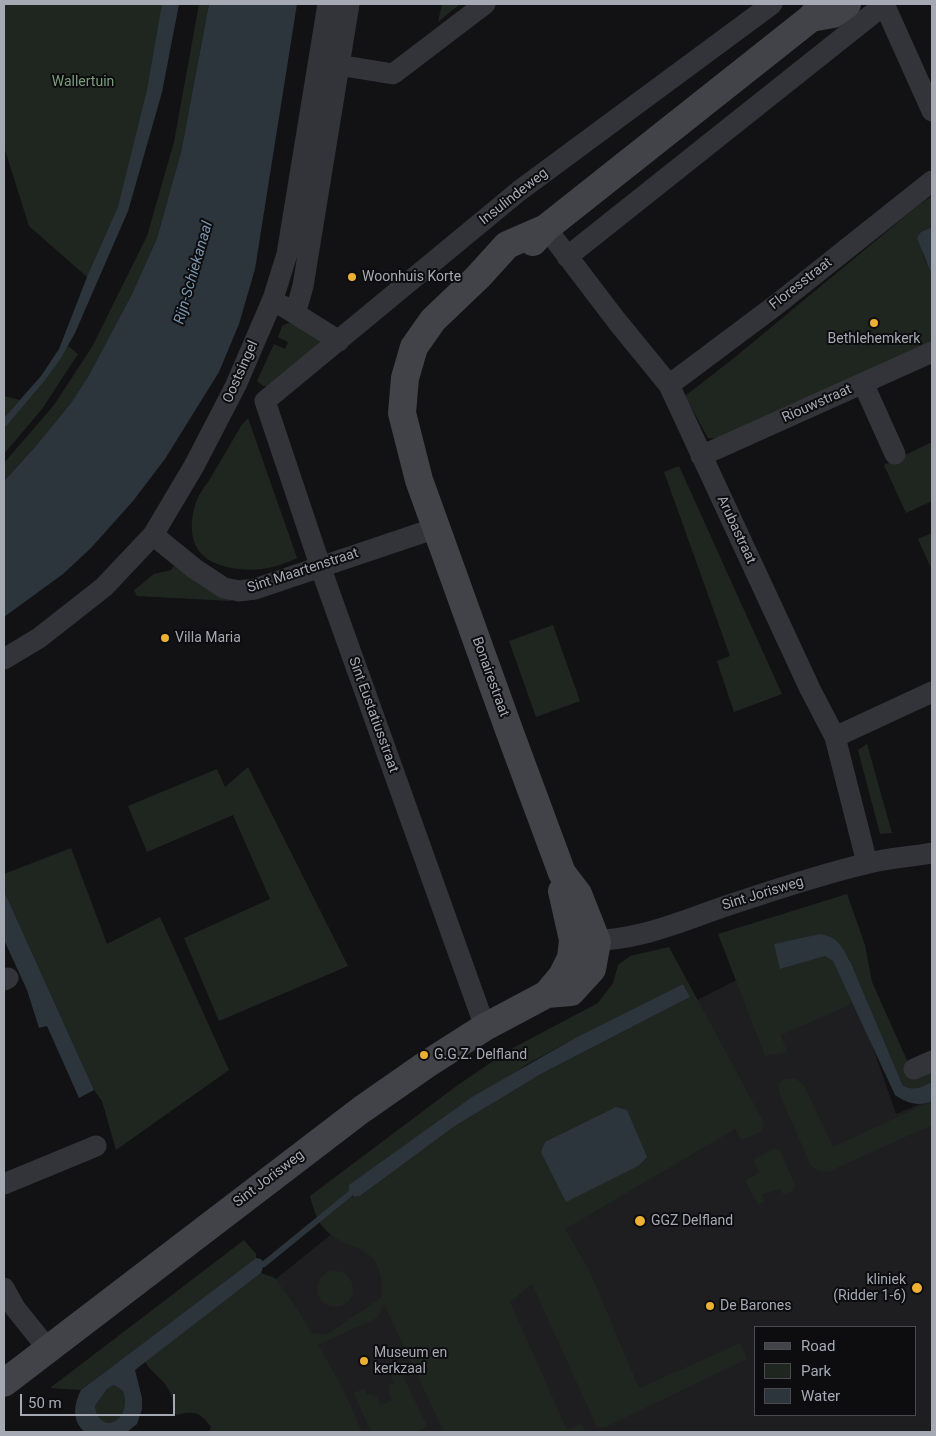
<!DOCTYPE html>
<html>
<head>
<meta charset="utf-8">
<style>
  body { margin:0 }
  #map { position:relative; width:936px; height:1436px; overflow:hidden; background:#121214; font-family:Roboto,sans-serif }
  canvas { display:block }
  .frame { position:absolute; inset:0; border:5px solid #a4a9b4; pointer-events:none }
  .legend { position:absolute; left:754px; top:1326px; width:162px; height:90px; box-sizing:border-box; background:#0d0d0f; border:1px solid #494b51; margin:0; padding:6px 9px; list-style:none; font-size:15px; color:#a4a9b4 }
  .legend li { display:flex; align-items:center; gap:10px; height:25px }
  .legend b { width:25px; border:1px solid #494b51 }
  .scale { position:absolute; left:20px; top:1394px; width:155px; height:22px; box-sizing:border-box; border:2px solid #a4a9b4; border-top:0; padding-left:6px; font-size:15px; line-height:18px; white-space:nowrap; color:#a4a9b4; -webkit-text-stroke:4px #0d0d0f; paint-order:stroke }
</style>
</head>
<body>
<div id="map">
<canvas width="936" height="1436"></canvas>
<div class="frame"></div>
<ul class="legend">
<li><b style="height:6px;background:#414348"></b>Road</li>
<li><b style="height:14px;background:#1f2620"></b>Park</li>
<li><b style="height:14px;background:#2c343c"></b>Water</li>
</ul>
<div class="scale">50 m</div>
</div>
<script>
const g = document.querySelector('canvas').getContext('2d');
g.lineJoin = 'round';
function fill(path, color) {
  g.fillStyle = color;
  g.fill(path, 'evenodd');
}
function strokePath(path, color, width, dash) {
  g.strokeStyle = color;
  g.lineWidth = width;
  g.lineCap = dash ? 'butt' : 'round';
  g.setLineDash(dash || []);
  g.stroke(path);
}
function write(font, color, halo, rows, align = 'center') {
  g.font = font + ' Roboto,sans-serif';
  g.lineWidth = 4;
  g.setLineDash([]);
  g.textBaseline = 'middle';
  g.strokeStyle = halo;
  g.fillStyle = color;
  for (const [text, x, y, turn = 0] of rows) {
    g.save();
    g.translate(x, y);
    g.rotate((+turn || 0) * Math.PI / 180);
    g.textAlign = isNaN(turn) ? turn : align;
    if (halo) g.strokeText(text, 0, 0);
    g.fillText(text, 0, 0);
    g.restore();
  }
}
fill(new Path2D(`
  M836 941 896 1114 932 1099V1432H213L195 1344 492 1105 758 969ZM755 1327H915V1415H755Z`), '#1e1e21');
fill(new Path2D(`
  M4 4H179L162 92 128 211 97 281 87 277 29 226 4 147Z
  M199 4H209L181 152 157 238 132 294 89 375 71 403 35 447 4 481V463L54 405 92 347 147 236 174 142Z
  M442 4H460L438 22Z
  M932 196V227L921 232 923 255 932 276V341L722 439 708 438 685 396 734 358 920 204Z
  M288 323 295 324 321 339V343L272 386H263L257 381 274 344 285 349 288 342 278 337 282 326Z
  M68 346 78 354 42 409 4 454V429L46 379Z
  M4 396 20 400 4 418Z
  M248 418 297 558C273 570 249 573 223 566 191 557 187 531 196 502 199 494 205 486 210 479 220 461 231 444 241 426Z
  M932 442V501L906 513 884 465Z
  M679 466 782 694 734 712 717 661 730 656 664 472Z
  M932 533V570L918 539Z
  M174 566 209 590 232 601 137 596 134 590 154 574 171 570Z
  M553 625 580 701 536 717 509 641Z
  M867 744 892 833 880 834 858 750Z
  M248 767 348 966 219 1021 184 938 270 899 233 815 147 852 128 806 217 769 225 787Z
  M71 848 107 944 160 917 229 1070 116 1150 102 1101 94 1090 4 891V874Z
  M847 894 865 945 872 982 914 1076 932 1068V1082C921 1087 915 1091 903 1086L851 963 841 946 780 969 825 956 833 961 852 1002 845 1007 781 1035 787 1052 765 1056 718 934Z
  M669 947 764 1123 761 1132 742 1140 735 1129 565 1229 590 1272 637 1384 640 1388 740 1343 747 1359 605 1427H597L532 1284 510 1302 567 1430 581 1424 586 1432H444L384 1304 377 1318 318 1345 343 1389 362 1432H209L211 1427C199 1411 195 1411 176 1415 171 1406 174 1403 171 1395 167 1381 152 1374 145 1362L261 1273 275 1278 298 1310 311 1333 326 1335 381 1298C383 1283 381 1264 368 1254 357 1246 341 1243 330 1234 317 1224 314 1210 310 1196L455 1087 511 1049 598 1003 613 983 618 965 630 956ZM683 984 690 997 541 1074 455 1126 360 1196 353 1197 349 1190 526 1065 575 1038Z
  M784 1079H796L804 1085 833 1147 932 1101V1125L828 1172 818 1171 811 1166 780 1095 778 1085Z
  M772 1149 780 1150 795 1186 793 1191 783 1194 780 1189 762 1194 764 1202 758 1204 745 1181 760 1172 753 1160Z
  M244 1240 256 1254V1258L81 1390 50 1388Z
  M317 1289a18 18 0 1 1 36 0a18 18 0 1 1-36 0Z
  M399 1368 426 1424 423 1429 416 1432H371L354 1393 364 1389 367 1395 371 1394 377 1397 381 1405 392 1400 389 1393 390 1385 394 1383 389 1372Z
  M114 1385 123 1391C133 1422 99 1436 95 1406L107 1389Z`), '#1f2620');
fill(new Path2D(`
  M162 4H179L162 92 128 211 75 333 61 358 46 379 4 429V418L41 376 59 349 87 277 118 207 147 90Z
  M209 4H297L255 269 239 324 219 372 165 459 133 501 91 548 63 574 4 617V481L35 447 71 403 89 375 132 294 157 238 181 152Z
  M932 227V276L917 238 921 232Z
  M4 891 94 1090 79 1098 47 1026 39 1028 27 990 4 940Z
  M820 934C840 938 841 946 851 963L903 1086C915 1091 921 1087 932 1082V1101C918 1107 907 1103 895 1095L833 961 825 956 780 969 774 944Z
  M683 984 690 997 541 1074 455 1126 360 1196 354 1197 349 1190V1185L472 1097 575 1038Z
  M616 1107 627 1110 647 1157 638 1166 566 1202 541 1152 545 1142Z
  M256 1258 261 1259 264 1264 261 1273 135 1370 142 1398V1409L137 1424 127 1432H85C71 1421 74 1404 81 1390ZM114 1385 123 1391C133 1422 99 1436 95 1406L107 1389Z`), '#2c343c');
strokePath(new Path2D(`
  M264 1264 351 1193`), '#2c343c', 6);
strokePath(new Path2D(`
  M884 4 932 111
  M326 63 393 74 485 4
  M546 228 616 320 669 385 810 689 835 737 867 863
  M567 257 885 4
  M283 306 339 341
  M295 314 303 286 349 4
  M863 383 895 454
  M669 385 776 305 932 181
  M265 401 325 580 485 1027
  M265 401 519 191 772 4
  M701 456 932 352
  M153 535 195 569 224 588 239 591 255 589 436 528
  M4 659 39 638 104 587 153 535 194 466 236 385 273 299 287 254 328 4
  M835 737 932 692
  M581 940C636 944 687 918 738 902 780 888 822 874 865 864 887 858 910 857 932 853
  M4 980 8 978
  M914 1069 932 1061
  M4 1184 96 1146
  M4 1288 15 1308 48 1349`), '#333439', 21);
strokePath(new Path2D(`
  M811 18 833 14 847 4
  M546 228 507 245 478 277 433 320 414 347 405 378 402 413 419 480 509 730 562 873 578 894 597 942 592 969 571 992 547 994
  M533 242 546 228 811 18 822 4
  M4 1383 361 1110 427 1064 485 1027 547 994 562 976 571 958 573 940 562 891`), '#414348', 28);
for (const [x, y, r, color] of [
  [352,277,5,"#ecb132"],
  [874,323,5,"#ecb132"],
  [165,638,5,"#ecb132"],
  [424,1055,5,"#ecb132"],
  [640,1221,6,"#ecb132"],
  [917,1288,6,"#ecb132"],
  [710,1306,5,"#ecb132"],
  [364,1361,5,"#ecb132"]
]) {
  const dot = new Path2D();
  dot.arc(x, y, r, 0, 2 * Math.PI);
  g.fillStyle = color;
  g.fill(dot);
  strokePath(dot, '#0d0d0f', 2);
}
write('14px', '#7b9e7e', '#0d0d0f', [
  ["Wallertuin",83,82]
]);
write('14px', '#a4a9b4', '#0d0d0f', [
  ["Insulindeweg",514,197,-38],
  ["Floresstraat",801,284,-38],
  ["Oostsingel",241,372,-66],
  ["Riouwstraat",817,404,-24],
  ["Arubastraat",736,530,65],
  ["Sint Maartenstraat",303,571,-18],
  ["Bonairestraat",490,677,70],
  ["Sint Eustatiusstraat",373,715,70],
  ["Sint Jorisweg",763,894,-17],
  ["Sint Jorisweg",269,1179,-37]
]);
write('14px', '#a4a9b4', '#0d0d0f', [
  ["Woonhuis Korte",362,277],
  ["Bethlehemkerk",874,339,"center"],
  ["Villa Maria",175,638],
  ["G.G.Z. Delfland",434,1055],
  ["GGZ Delfland",651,1221],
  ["kliniek",906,1280,"right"],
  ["(Ridder 1-6)",906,1296,"right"],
  ["De Barones",720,1306],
  ["Museum en",374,1353],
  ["kerkzaal",374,1369]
], 'left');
write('italic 15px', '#7c96ae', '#0d0d0f', [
  ["Rijn-Schiekanaal",194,273,-74]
]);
</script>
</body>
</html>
